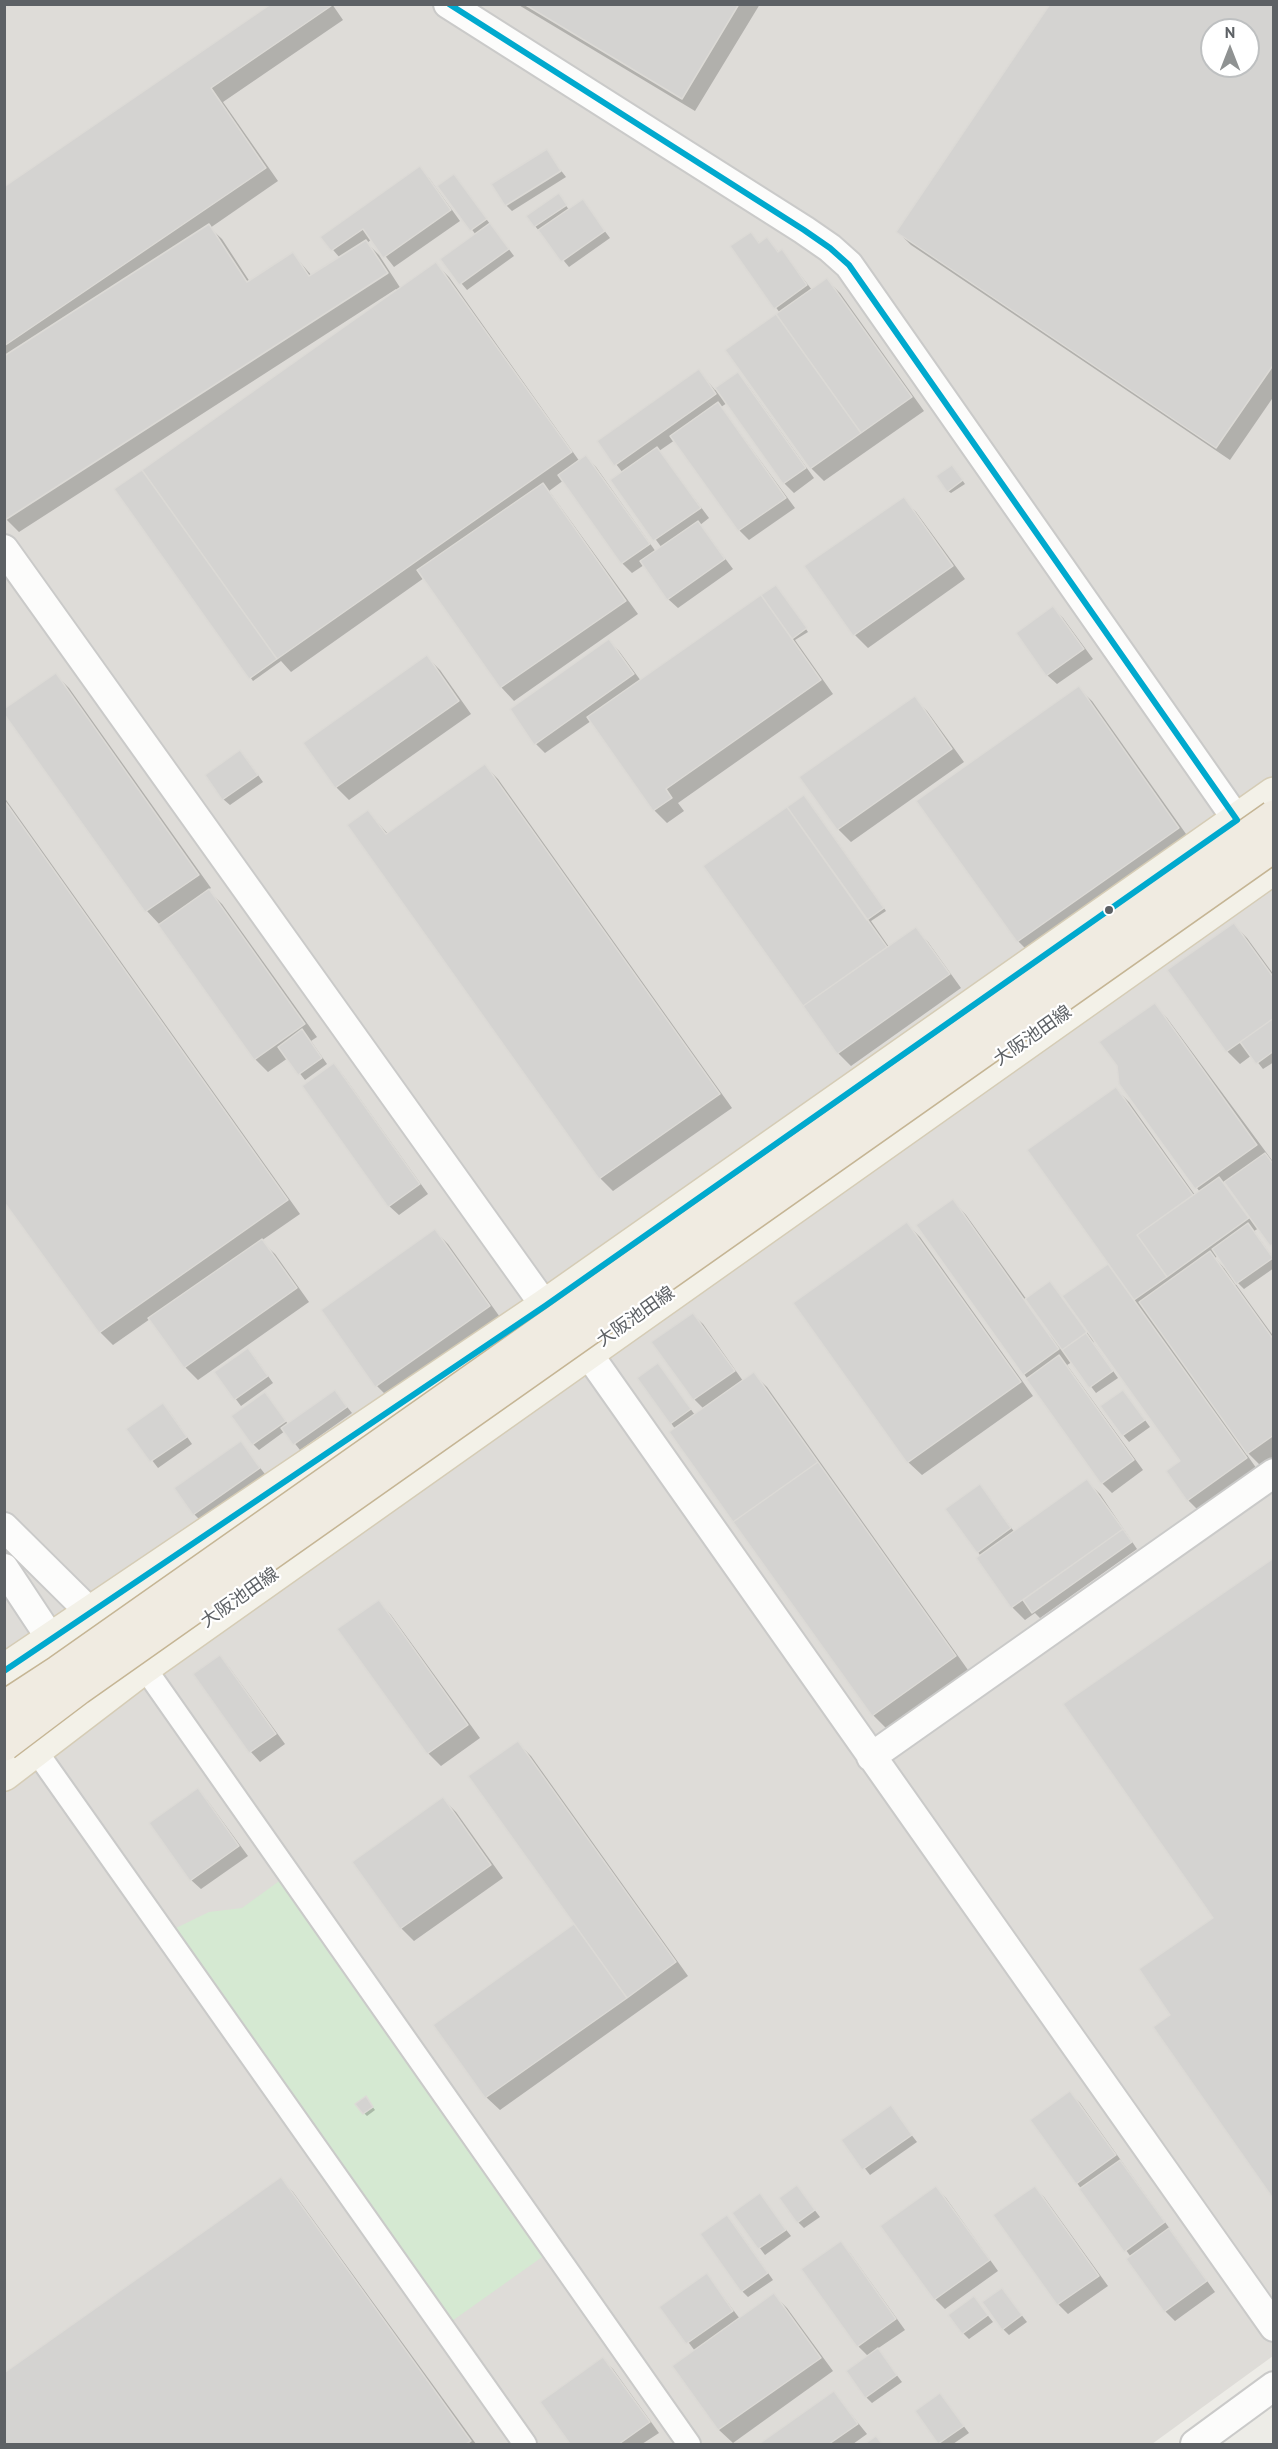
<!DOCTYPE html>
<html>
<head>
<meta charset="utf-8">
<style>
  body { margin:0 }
  #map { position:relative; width:1278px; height:2449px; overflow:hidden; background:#edece7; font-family:"PT Sans",sans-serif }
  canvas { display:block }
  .frame { position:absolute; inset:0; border:6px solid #5d6165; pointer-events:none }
  .north { position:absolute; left:1200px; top:18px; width:60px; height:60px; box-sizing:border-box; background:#fff; border:2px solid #bec0c1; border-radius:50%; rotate:0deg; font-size:16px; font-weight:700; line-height:24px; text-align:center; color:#5d6165 }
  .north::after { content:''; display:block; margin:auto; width:21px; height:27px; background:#8f9292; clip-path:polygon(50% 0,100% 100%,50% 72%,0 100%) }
</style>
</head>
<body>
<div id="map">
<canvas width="1278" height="2449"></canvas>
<div class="frame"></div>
<div class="north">N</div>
</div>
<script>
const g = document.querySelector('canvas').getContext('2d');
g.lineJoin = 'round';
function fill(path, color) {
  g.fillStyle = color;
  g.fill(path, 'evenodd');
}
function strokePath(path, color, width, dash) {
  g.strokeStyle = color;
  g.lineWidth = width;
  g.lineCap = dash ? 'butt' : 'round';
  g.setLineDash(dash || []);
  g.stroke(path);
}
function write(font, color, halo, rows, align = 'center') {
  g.font = font + ' "PT Sans","Noto Sans JP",sans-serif';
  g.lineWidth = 4.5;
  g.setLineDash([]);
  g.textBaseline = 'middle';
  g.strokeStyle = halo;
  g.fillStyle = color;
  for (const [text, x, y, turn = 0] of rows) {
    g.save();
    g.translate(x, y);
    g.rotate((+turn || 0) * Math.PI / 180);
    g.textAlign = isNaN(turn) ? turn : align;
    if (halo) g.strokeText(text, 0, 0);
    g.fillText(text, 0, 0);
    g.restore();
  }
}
fill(new Path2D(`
  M5 5H1273V2356L1152 2444H5ZM1212 30H1248V66H1212Z`), '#dedcd8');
fill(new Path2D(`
  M282 1879 545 2255 452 2321 176 1928 209 1912 242 1908Z`), '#d5e9d2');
fill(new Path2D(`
  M274 4H332L343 20 223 102 278 181 210 228 222 239 250 282 293 254 312 276 340 258 322 237 420 168 429 178 460 221 394 267 372 239 367 243 379 255 401 289 436 264 449 277 580 462 586 457 596 467 656 552 662 548 612 480 623 473 599 442 699 371 715 390 737 374 747 384 814 478 794 493 784 483 727 403 721 407 795 508 749 540 739 530 675 440 659 451 709 518 700 525 733 569 678 608 668 599 644 565 632 573 622 563 564 480 549 491 638 614 514 701 501 687 424 578 291 672 281 661 253 681 116 489 398 291 396 289 19 532 4 517V188Z
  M517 4H760L695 111Z
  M1052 4H1274V396L1230 460 911 245 898 232ZM1212 30H1248V66H1212Z
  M546 151 566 177 512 211 506 205Z
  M454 176 514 256 467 290 442 260 476 235 440 187Z
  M561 198 569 210 582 201 610 238 569 267 535 226Z
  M751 234 761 244 767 239 779 252 782 251 812 290 827 280 840 293 924 411 824 481 811 468 727 350 780 313 732 247Z
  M955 470 965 484 951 493 948 491Z
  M903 499 916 512 965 579 868 648 855 635 806 567Z
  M778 589 808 632 795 640 833 694 678 803 684 811 667 823 654 810 591 721 545 753 536 744 609 641 619 651 641 681Z
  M1053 608 1063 618 1093 659 1057 684 1047 675Z
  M427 657 440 670 471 714 349 800 336 787 305 744Z
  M56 675 69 688 211 888 208 890 222 904 317 1037 311 1041 327 1064 305 1080 288 1058 268 1072 255 1059 160 925 147 911 4 712Z
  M1078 688 1092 701 1191 841 1031 954 1018 941Z
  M914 698 927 711 964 762 851 842 838 829Z
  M246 758 263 782 230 805 223 799Z
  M485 766 498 779 732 1108 613 1191 600 1178 368 812 388 834Z
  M4 797 300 1214 261 1241 275 1254 309 1302 198 1380 185 1367 150 1319 113 1345 100 1332 4 1198Z
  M807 799 886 911 871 921 889 947 915 929 928 942 961 988 851 1066 838 1053 705 867Z
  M1234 925 1247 938 1274 975V1062L1263 1069 1252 1055 1240 1064 1227 1051Z
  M1154 1005 1167 1018 1274 1163V1247L1259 1228 1254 1231 1274 1259V1268L1244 1289 1237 1282 1235 1283 1274 1337V1457L1261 1466 1246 1451 1245 1452 1259 1472 1201 1513 1188 1500 1182 1461 1095 1341 1093 1342 1118 1378 1096 1393 1072 1362 1067 1365 1143 1470 1112 1493 1102 1483 1024 1374 953 1201 966 1215 1027 1300 1050 1283 1062 1298 1110 1264 1116 1089 1129 1102 1195 1195 1200 1192 1120 1083ZM1218 1256 1226 1266 1224 1268 1215 1258Z
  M334 1065 343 1075 428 1194 399 1215 389 1206Z
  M907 1224 920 1237 1033 1396 922 1475 908 1462Z
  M435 1231 448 1244 502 1320 390 1399 377 1386Z
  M693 1315 703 1324 743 1381 753 1374 767 1387 968 1670 886 1728 873 1715 671 1423 658 1365 695 1415 704 1409 694 1399Z
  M254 1356 273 1383 241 1406 216 1373Z
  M335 1392 352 1413 300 1450 285 1431 259 1450 253 1444 265 1394 288 1424Z
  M1129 1398 1150 1427 1129 1442 1123 1435Z
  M169 1411 192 1444 158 1468 128 1429Z
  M241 1443 268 1478 204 1524 194 1514Z
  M1087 1481 1100 1494 1137 1549 1040 1618 1035 1613 1025 1620 1012 1607 978 1552 986 1493 1015 1533Z
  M378 1601 391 1615 480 1738 441 1766 428 1753Z
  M220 1657 229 1667 285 1744 260 1762 251 1752 195 1675Z
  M518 1743 531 1756 688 1976 500 2110 486 2097 435 2025 576 1925Z
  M198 1790 207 1800 248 1856 201 1889 191 1880Z
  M443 1799 456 1812 503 1878 414 1941 401 1928Z
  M1070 2093 1080 2103 1215 2292 1175 2321 1165 2311 1131 2257 1077 2183Z
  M368 2101 375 2110 367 2116 364 2113Z
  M890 2107 917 2142 870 2175 843 2140Z
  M280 2178 293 2192 476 2444H4V2375Z
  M797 2187 820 2217 804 2228 798 2222Z
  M936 2188 946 2198 998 2271 945 2309 935 2299Z
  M1034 2188 1044 2197 1108 2286 1068 2314 1058 2304 995 2216Z
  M759 2195 791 2236 765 2255 734 2213Z
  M733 2223 773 2280 748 2297 742 2291Z
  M840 2243 850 2253 905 2330 877 2349 902 2382 872 2403 866 2397 869 2357 858 2346Z
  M707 2275 740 2319 774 2295 787 2308 833 2371 733 2443 719 2430 674 2366 695 2351 662 2307Z
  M1002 2290 1027 2322 1009 2335 1003 2329Z
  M974 2298 993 2322 969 2339 963 2333Z
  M603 2359 613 2369 659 2433 642 2444H572L542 2403Z
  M834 2393 867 2434 853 2444H761Z
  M940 2395 969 2433 953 2444H941L917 2412Z`), '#0003');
const building = new Path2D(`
  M271 4 331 6 211 88 266 168 4 346V187Z
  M524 4H739L682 99Z
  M1050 4H1274V364L1216 448 896 232ZM1212 30H1248V66H1212Z
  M547 149 561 171 505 206 491 184Z
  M420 166 451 210 383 258 363 229 331 251 320 237Z
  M454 174 487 219 470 231 437 186Z
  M559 193 567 205 534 227 526 216Z
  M583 199 605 231 561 262 538 230Z
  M490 223 509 249 459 285 440 259Z
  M209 224 247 282 293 252 309 276 366 240 388 273 5 520 4 356Z
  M751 232 759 243 767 237 778 252 782 249 807 285 774 309 730 246Z
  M436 262 572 452 277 659 142 470Z
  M827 278 912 397 861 433 776 314Z
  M776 314 861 433 810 469 725 350Z
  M699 369 716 394 614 466 597 441Z
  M738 372 806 468 783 484 715 388Z
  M718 402 786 498 738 531 670 436Z
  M657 447 701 508 653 541 610 480Z
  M586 455 650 544 621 564 558 475Z
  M952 465 963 480 947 492 936 476Z
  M142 470 277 659 249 679 114 489Z
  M543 483 626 601 500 688 417 570Z
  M904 497 953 566 853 636 804 566Z
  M698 521 725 559 667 600 640 561Z
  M776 585 807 628 792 639 761 595Z
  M761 595 821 680 666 789 672 798 653 811 587 717Z
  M1053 606 1084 649 1046 676 1016 633Z
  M609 639 634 674 534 745 510 709Z
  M427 655 459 701 335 788 303 743Z
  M56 673 199 875 145 912 4 714V709Z
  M1079 686 1179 828 1017 942 916 801Z
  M915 696 952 749 837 830 799 777Z
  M240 750 258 775 222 800 205 775Z
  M485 764 720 1094 599 1179 347 825 368 810 386 834Z
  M804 795 884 908 867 920 787 807Z
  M4 800 288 1200 99 1333 4 1202Z
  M787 807 887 947 803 1006 703 866Z
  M209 889 305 1024 254 1060 158 925Z
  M1234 923 1274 978V1018L1226 1052 1167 970Z
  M916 927 950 974 837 1054 803 1006Z
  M1155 1003 1257 1145 1195 1189 1119 1084 1117 1066 1099 1042Z
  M1274 1018V1051L1256 1064 1240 1042Z
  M302 1029 322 1058 298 1075 278 1047Z
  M334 1063 420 1184 388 1207 302 1086Z
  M1116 1087 1193 1195 1137 1235 1167 1277 1134 1300 1027 1150Z
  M1265 1153 1274 1165V1244L1270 1246 1224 1182Z
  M1219 1177 1249 1218 1167 1277 1137 1235Z
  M953 1199 1059 1349 1023 1375 916 1225Z
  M907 1222 1021 1382 907 1463 793 1303Z
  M1248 1223 1273 1258 1236 1284 1212 1249Z
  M435 1229 490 1306 375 1387 321 1310Z
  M262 1239 297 1288 184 1368 148 1318Z
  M1210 1251 1274 1340V1435L1247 1454 1139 1302Z
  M1108 1264 1247 1458 1187 1501 1166 1471 1180 1461 1062 1296Z
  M1050 1281 1087 1332 1062 1350 1025 1299Z
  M693 1313 735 1371 693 1400 651 1342Z
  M1086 1333 1113 1371 1089 1388 1062 1350Z
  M248 1348 268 1376 234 1400 214 1372Z
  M1059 1355 1134 1460 1101 1484 1026 1379Z
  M658 1363 691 1409 670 1424 637 1378Z
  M754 1372 818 1462 733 1522 669 1432Z
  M335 1390 347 1407 293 1445 281 1428Z
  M1123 1390 1145 1420 1122 1436 1100 1406Z
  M265 1392 286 1421 252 1445 231 1416Z
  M163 1403 187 1437 150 1462 126 1429Z
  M241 1441 260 1468 193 1515 174 1488Z
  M818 1462 956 1656 872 1716 733 1522Z
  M1087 1479 1123 1529 1011 1608 976 1558Z
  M980 1484 1011 1528 977 1553 945 1509Z
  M1123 1529 1132 1542 1032 1613 1023 1600Z
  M1274 1558V2200L1153 2027 1170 2015 1139 1969 1213 1918 1063 1704Z
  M379 1600 468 1725 427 1754 337 1629Z
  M220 1655 276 1734 249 1753 193 1674Z
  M518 1741 676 1962 627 1998 468 1776Z
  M198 1788 239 1846 190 1881 149 1823Z
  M443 1797 491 1865 400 1929 352 1862Z
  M574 1924 627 1998 485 2098 433 2025Z
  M1070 2091 1116 2155 1076 2184 1030 2120Z
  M366 2096 373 2107 363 2114 355 2104Z
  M891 2105 912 2135 862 2170 841 2140Z
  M1120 2160 1165 2222 1124 2252 1079 2189Z
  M281 2177 471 2441 466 2444H4V2373Z
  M797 2185 815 2210 797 2223 779 2198Z
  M936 2186 990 2260 934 2300 880 2226Z
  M1035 2186 1099 2276 1057 2305 993 2215Z
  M760 2193 786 2230 758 2249 732 2213Z
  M727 2215 768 2273 741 2292 700 2234Z
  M1169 2228 1207 2281 1164 2312 1126 2259Z
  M841 2241 896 2319 857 2347 801 2269Z
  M707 2273 733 2311 686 2344 659 2307Z
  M1002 2288 1022 2315 1002 2330 982 2302Z
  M774 2293 821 2358 718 2430 672 2366Z
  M974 2296 988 2315 962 2334 948 2315Z
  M878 2348 897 2375 865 2398 846 2371Z
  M603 2357 650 2422 619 2444H570L540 2402Z
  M834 2391 858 2424 829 2444H759Z
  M940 2393 964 2426 938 2444 915 2411Z
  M876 2436 882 2444H865Z`);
fill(building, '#d4d3d1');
strokePath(building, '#dcdad6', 1.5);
const minor = new Path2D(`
  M144 1667 689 2444
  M33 1737 36 1751 525 2444`);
const tertiary = new Path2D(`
  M448 4 804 230 830 248 849 265 1249 837
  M4 549 545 1306 587 1352 1274 2327
  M4 1527 105 1627
  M4 1568 51 1639 59 1658
  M871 1757 1274 1473
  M1195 2444 1274 2386`);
const primary = new Path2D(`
  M4 1671 545 1306 1274 794
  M4 1774 144 1667 1274 867`);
strokePath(minor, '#cacac9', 26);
strokePath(tertiary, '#cacac9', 32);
strokePath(primary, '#d5ccb5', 36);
strokePath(minor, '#fcfcfb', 22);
strokePath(tertiary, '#fcfcfb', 28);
strokePath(primary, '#f3f1e8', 33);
const motorwayBridge = new Path2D(`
  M4 1708 59 1672 1274 817
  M4 1744 78 1688 1274 845`);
strokePath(motorwayBridge, '#c5b594', 36, []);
strokePath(motorwayBridge, '#f0ebe1', 33);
strokePath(new Path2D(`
  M4 1671 545 1306 1237 820 849 265 830 248 804 230 449 4`), '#00a9ce', 6);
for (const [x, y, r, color] of [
  [1109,910,5,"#5d6165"]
]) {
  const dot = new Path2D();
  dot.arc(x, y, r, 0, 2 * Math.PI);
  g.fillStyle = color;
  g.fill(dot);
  strokePath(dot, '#fff', 2);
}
write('18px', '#5d6165', '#fff', [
  ["大阪池田線",1033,1036,-35],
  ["大阪池田線",636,1317,-35],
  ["大阪池田線",240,1598,-35]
]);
</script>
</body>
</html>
